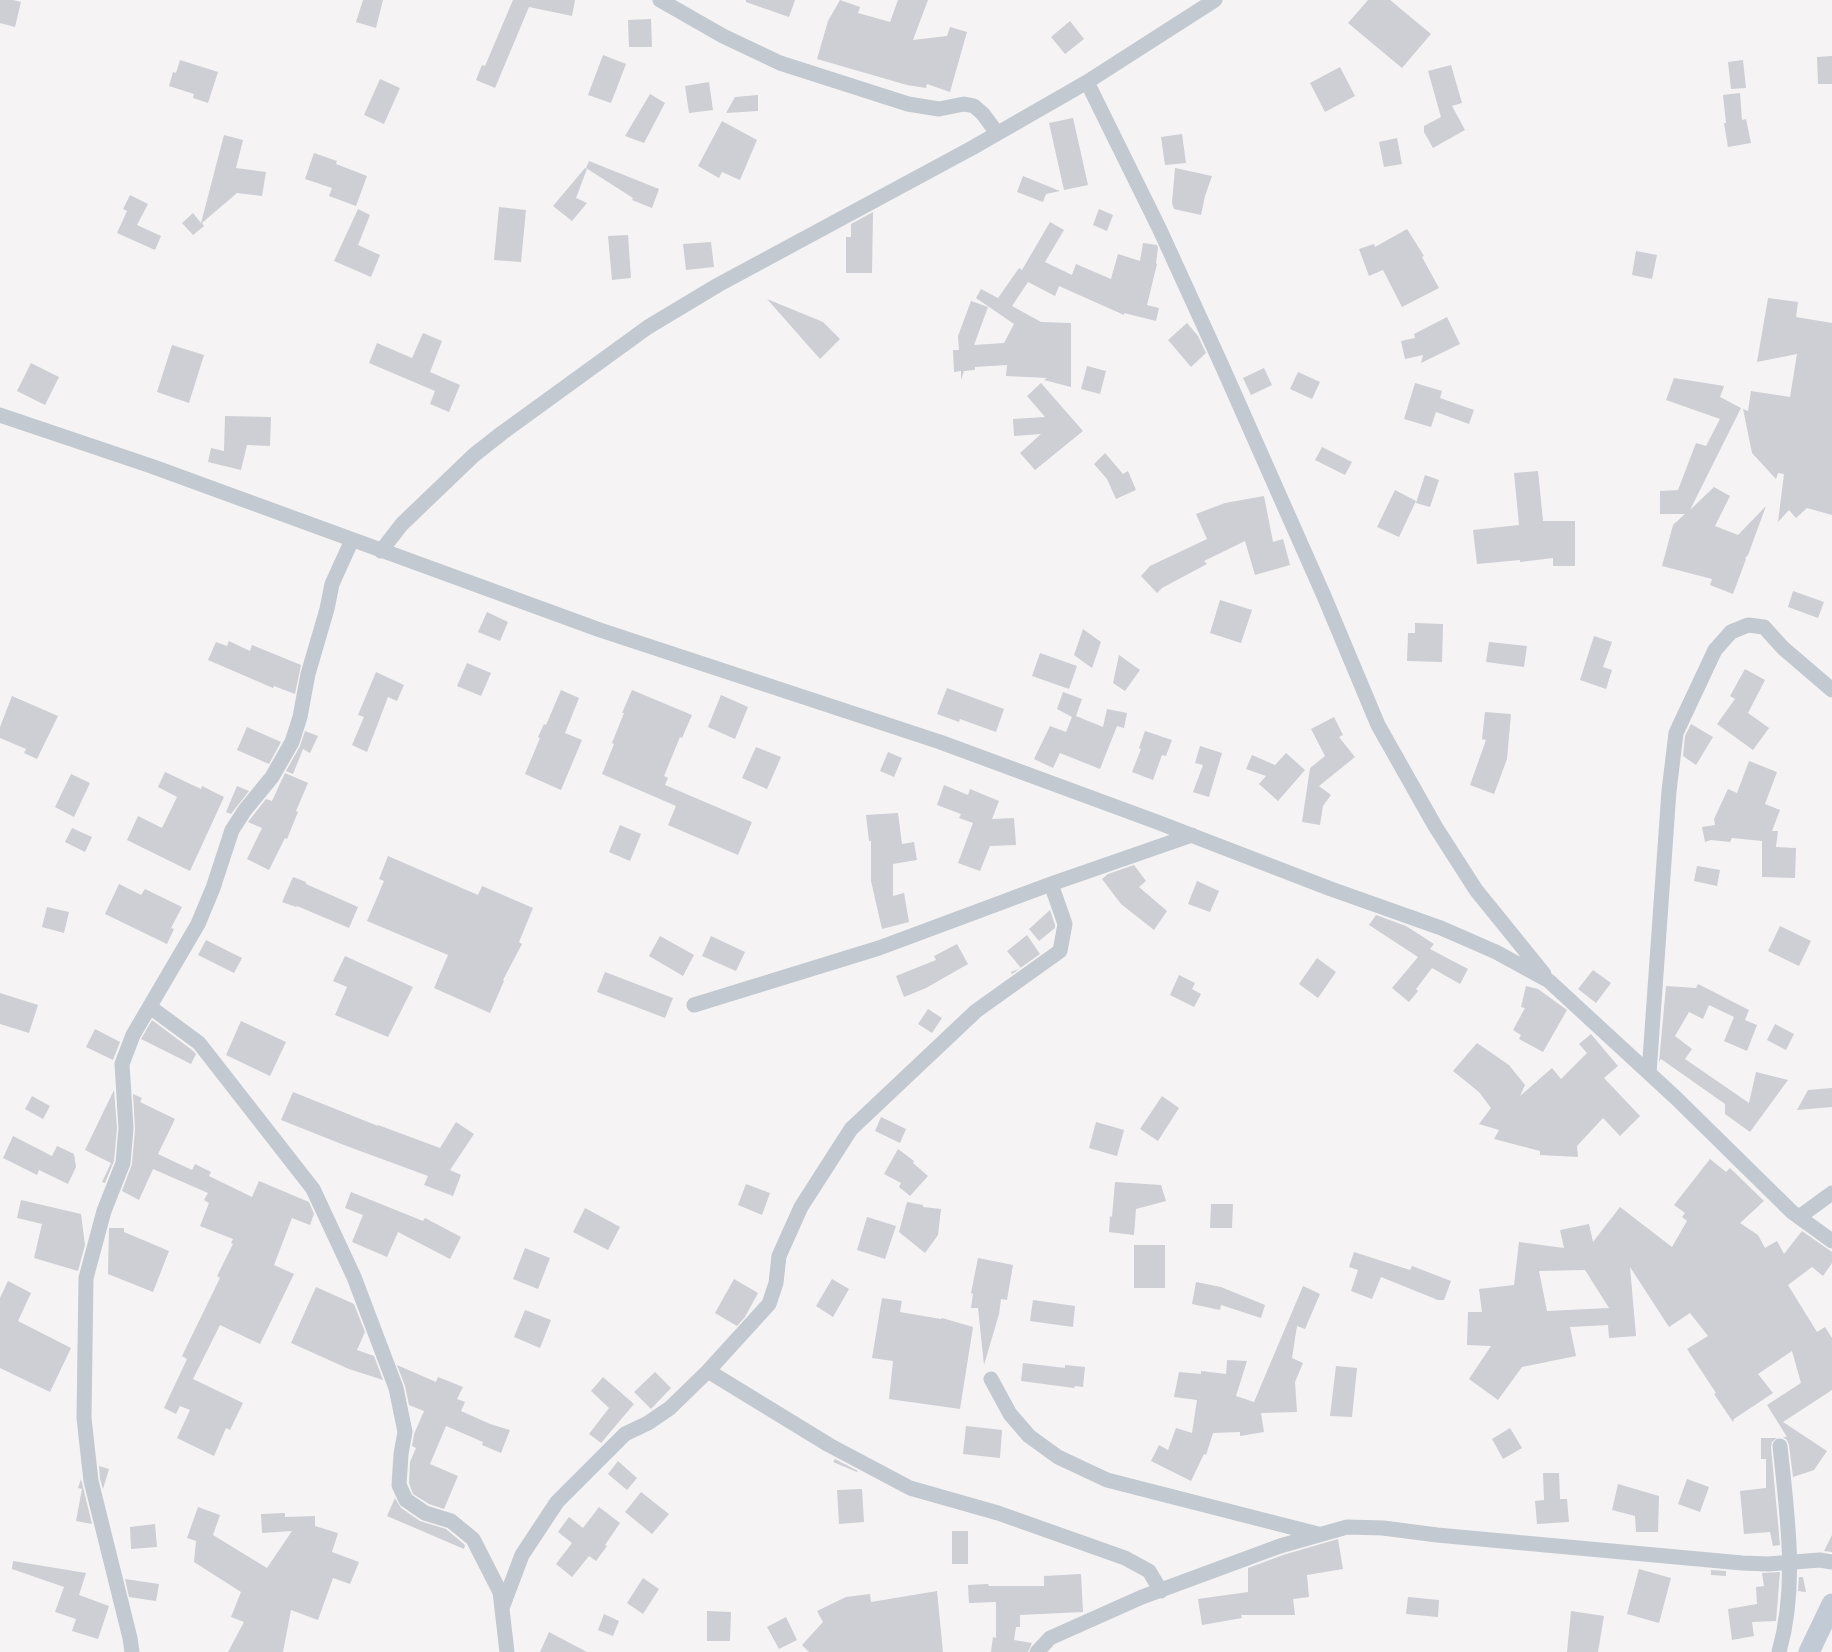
<!DOCTYPE html>
<html>
<head>
<meta charset="utf-8">
<style>
  body { margin:0 }
  canvas { display:block; background:#f5f3f3 }
</style>
</head>
<body>
<canvas width="1832" height="1652"></canvas>
<script>
const g = document.querySelector('canvas').getContext('2d');
g.lineJoin = 'round';
function fill(path, color) {
  g.fillStyle = color;
  g.fill(path, 'evenodd');
}
function strokePath(path, color, width, dash) {
  g.strokeStyle = color;
  g.lineWidth = width;
  g.lineCap = dash ? 'butt' : 'round';
  g.setLineDash(dash || []);
  g.stroke(path);
}
fill(new Path2D(`
  M0 0H13L21 2 15 27 0 23Z
  M363 0H383L376 28 356 22Z
  M513 0H575L572 16 529 7 495 88 476 80 482 65 485 66Z
  M746 0H795L789 17 746 2Z
  M840 0 860 7 858 13 890 22 898 0H928L913 40 947 36 950 27 967 32 950 92 927 84 926 88 907 85 817 59 828 21Z
  M1368 0H1390L1431 34 1402 68 1348 23Z
  M651 19 652 47H629L628 20Z
  M1070 21 1084 39 1065 54 1051 37Z
  M603 55 626 64 611 103 588 95Z
  M1832 56V84H1818L1817 57Z
  M180 60 218 72 208 103 193 98 194 94 169 86 173 72 176 73Z
  M1743 60 1746 88 1731 89 1728 62Z
  M1451 65 1462 103 1452 106 1465 130 1433 148 1424 132V126L1441 117 1428 71Z
  M1340 67 1355 96 1325 112 1310 83Z
  M380 79 400 88 384 124 364 115Z
  M709 82 713 110 689 113 685 86Z
  M1740 93 1742 120 1746 119 1751 143 1728 147 1724 123H1726L1723 95Z
  M650 94 665 103 644 143 625 136Z
  M758 95V111L726 113 735 97Z
  M1073 118 1088 185 1064 190 1049 123Z
  M722 121 757 140 740 180 722 172 719 178 698 166Z
  M1182 134 1186 163 1165 165 1161 137Z
  M224 135 243 140 236 168 266 172 262 196 237 193 202 223 204 226 193 235 182 223 193 213 201 223Z
  M1397 138 1402 164 1384 167 1379 142Z
  M314 153 337 161 336 164 367 176 356 206 329 196 332 188 305 179Z
  M589 161 659 189 652 208 632 200 633 198 586 168Z
  M585 168 587 169 576 198 587 203 572 221 553 206Z
  M1175 168 1212 176 1205 196 1201 215 1174 209 1172 203Z
  M1023 176 1060 191 1046 194 1043 202 1017 192Z
  M130 195 148 204 137 225 161 236 155 250 117 233 127 211 123 209Z
  M499 207 526 210 521 262 494 260Z
  M358 209 370 215 358 245 380 255 371 277 334 261Z
  M1099 209 1113 215 1107 231 1093 225Z
  M873 212 872 273H846V237H851V224Z
  M1050 222 1064 230 1045 262 1072 275 1076 264 1111 279 1118 254 1140 261 1143 243 1157 245 1158 248 1156 263 1157 264 1147 305 1159 308 1156 321 1124 313V315L1059 286 1055 296 1028 282 1012 306 1041 322 1071 323V387L1044 380 1047 378 1006 376 1007 365 975 367V370L964 371 961 380V371L954 372 953 350H959L958 336 971 301 988 307 974 345 1004 343 1014 324 976 298 981 289 998 298 1019 268 1022 270Z
  M1407 229 1424 256 1422 257 1439 288 1402 307 1383 270 1369 276 1359 249 1374 244 1375 247Z
  M628 235 631 278 612 280 608 236Z
  M711 242 714 267 686 270 683 244Z
  M1636 251 1657 255 1652 279 1632 275Z
  M1768 298 1798 302 1796 317 1832 323V515L1807 508 1796 518 1789 510 1778 522 1784 474 1778 473 1776 479 1752 453 1743 409 1748 411 1751 391 1790 397 1797 354 1757 362Z
  M767 299 823 322 840 339 820 359Z
  M1447 317 1460 344 1421 363 1423 355 1405 359 1401 341 1415 338 1414 334Z
  M1187 323 1198 336 1206 353 1191 367 1168 340Z
  M423 333 442 341 430 372 460 385 449 412 430 404 435 391 369 363 377 343 412 358Z
  M172 345 204 355 189 403 157 392Z
  M31 363 59 377 45 405 17 391Z
  M1087 366 1106 371 1100 394 1081 389Z
  M1264 368 1272 385 1251 395 1243 378Z
  M1298 372 1320 382 1312 399 1290 389Z
  M1674 378 1724 386 1720 397 1741 408 1690 510 1714 487 1730 496 1715 526 1738 535 1766 506 1748 555 1745 558 1746 559 1733 594 1710 585 1712 579 1662 566 1673 525 1685 514H1660V491L1678 490 1696 443 1706 446 1720 419 1666 400Z
  M1041 383 1083 431 1035 470 1020 453 1041 434 1014 436 1013 419 1045 417 1027 396Z
  M1415 383 1442 391 1440 398 1474 410 1469 424 1436 412 1431 427 1404 419Z
  M225 416 271 417 270 446 247 445 241 470 208 462 211 448 224 451Z
  M1322 447 1352 462 1345 475 1315 460Z
  M1105 453 1123 474 1128 471 1136 490 1116 499 1107 479 1094 464Z
  M1538 471 1543 521H1575V566H1553V558L1520 562V560L1477 564 1473 530 1519 525 1514 473Z
  M1425 475 1439 480 1430 507 1416 503Z
  M1395 490 1416 501 1399 537 1377 527Z
  M1264 496 1273 542 1283 539 1290 565 1255 575 1245 541 1204 561 1207 564 1162 588 1157 593 1141 576 1150 566 1207 539 1196 514 1225 503Z
  M1793 591 1824 602 1818 618 1788 607Z
  M1220 600 1252 610 1241 643 1210 633Z
  M487 612 508 622 500 641 478 632Z
  M1415 623 1443 624 1442 662 1407 661 1408 633H1415Z
  M1083 629 1101 642 1092 668 1074 655Z
  M1594 636 1612 642 1603 667 1612 670 1606 689 1580 680Z
  M229 641 250 651 252 645 301 665 295 694 274 686 273 688 208 660 216 642 227 646Z
  M1489 642 1527 646 1524 667 1486 662Z
  M1040 653 1077 666 1069 689 1032 676Z
  M1119 655 1140 670 1125 691 1113 683Z
  M467 663 491 673 481 696 457 686Z
  M1745 669 1765 680 1748 713 1769 728 1753 750 1717 724 1735 699 1730 696Z
  M376 672 404 685 397 701 388 697 367 752 352 745 364 717 358 715Z
  M947 688 1004 709 996 732 960 719 959 722 937 714Z
  M561 690 579 698 565 733 582 740 561 790 525 774 540 738 538 737 544 724 546 725Z
  M632 690 692 715 682 738 680 737 664 776 668 778 665 785 752 822 738 855 668 825 676 806 602 774 614 744 612 743 624 713H622Z
  M1063 692 1082 699 1076 716 1103 727 1107 709 1127 713 1124 728 1117 726 1100 769 1060 753 1053 768 1034 759 1050 726 1066 732 1072 717 1057 709Z
  M721 695 748 707 735 739 708 727Z
  M12 696 58 716 37 759 24 753 26 749 0 738V727Z
  M1485 712 1511 714 1507 759 1494 794 1470 785 1486 740 1482 739Z
  M1334 717 1343 735 1339 737 1355 757 1319 786 1331 795 1323 806 1320 825 1302 822 1310 768 1325 756 1311 729Z
  M1691 724 1713 737 1696 765 1683 756 1685 736Z
  M247 727 281 742 269 764 237 750Z
  M305 731 318 736 310 753 303 749 293 774 286 771 300 746Z
  M1145 731 1172 740 1166 756 1162 755 1153 780 1132 772 1141 749 1139 748Z
  M1200 746 1222 753 1209 797 1193 792 1203 765 1195 763Z
  M756 747 781 757 767 789 742 778Z
  M888 752 902 758 894 777 880 771Z
  M1286 753 1305 770 1278 801 1259 784 1266 776 1246 769 1252 755 1275 765Z
  M1749 761 1777 772 1765 804 1780 810 1772 831H1778L1776 847 1796 848 1795 878 1762 877V841L1732 838 1730 842 1711 840 1705 842 1702 827 1715 825 1714 819 1728 789 1737 793Z
  M165 772 201 789 202 786 224 797 190 871 127 840 138 816 162 828 177 797 158 787Z
  M285 773 308 783 296 811 298 812 287 839 285 838 269 870 247 859 262 828 248 822 266 799 272 801Z
  M71 774 90 783 74 817 55 807Z
  M944 785 968 795 970 789 999 801 992 819 1014 818 1016 845 990 846 980 871 958 863 973 823 959 818 961 814 937 805Z
  M237 786 249 791 231 814 226 812Z
  M898 813 902 844 914 842 917 860 893 864V896L904 893 909 922 882 929 871 881V841H869L866 815Z
  M620 825 641 834 630 861 609 852Z
  M72 828 92 837 85 852 65 842Z
  M388 856 478 895 482 886 533 908 519 942 522 944 503 980 504 981 490 1013 434 988 448 955 367 921 384 881 379 879Z
  M1134 865 1146 881 1139 887 1167 911 1154 930 1121 904 1102 879 1108 874Z
  M1697 866 1720 870 1717 886 1694 881Z
  M293 877 306 882V884L358 907 349 928 297 906 296 907 282 902Z
  M1197 881 1219 891 1210 912 1188 904Z
  M119 884 141 895 145 889 182 907 171 928 174 929 167 944 105 914Z
  M47 907 69 912 64 933 42 927Z
  M1050 910 1055 925V928L1039 941 1029 929Z
  M1376 915 1406 926 1434 944 1430 949 1468 969 1460 984 1432 968 1416 989 1418 991 1409 1002 1392 988 1418 957 1369 925Z
  M1780 926 1811 941 1799 966 1768 951Z
  M1027 935 1040 954 1012 974 1011 972 1021 968 1007 951Z
  M660 936 694 955 683 976 649 956Z
  M711 936 745 952 736 971 702 956Z
  M206 940 242 958 234 973 198 955Z
  M957 944 968 964 926 988 904 997 896 976 936 960 934 956Z
  M345 956 413 987 388 1037 335 1015 347 987 333 981Z
  M1317 958 1336 972 1318 998 1299 984Z
  M1593 970 1611 983 1596 1003 1578 989Z
  M605 972 673 998 665 1018 597 992Z
  M1179 975 1195 983 1192 989 1201 994 1194 1007 1170 995Z
  M1698 984 1749 1010 1745 1020 1757 1025 1747 1051 1724 1041 1734 1017 1709 1005 1703 1019 1689 1012 1675 1036 1692 1049 1685 1059 1749 1103 1756 1072 1788 1080 1750 1132 1725 1114V1104L1661 1059 1659 1062 1666 986 1696 988Z
  M1526 986 1538 989 1567 1010 1543 1052 1519 1039 1521 1035 1513 1030 1525 1008 1521 1007Z
  M0 993 38 1005 29 1033 0 1024Z
  M928 1009 942 1018 932 1033 918 1024Z
  M152 1020 192 1050 196 1054 191 1064 141 1039Z
  M241 1021 286 1042 270 1076 226 1055Z
  M1775 1024 1794 1034 1786 1050 1767 1040Z
  M95 1029 120 1042 113 1060 86 1047Z
  M1591 1034 1618 1066 1604 1078 1640 1116 1620 1136 1603 1118 1577 1146 1578 1157 1540 1155V1151L1494 1139 1499 1130 1479 1124 1491 1108 1479 1092 1453 1071 1477 1043 1509 1065 1525 1085 1520 1096 1552 1068 1561 1079 1587 1053 1579 1044Z
  M1832 1088V1107L1797 1110 1808 1090Z
  M114 1090 117 1128 114 1161 105 1183 102 1182 111 1163 85 1150Z
  M293 1092 378 1126V1125L440 1148 456 1122 474 1134 450 1170 461 1175 453 1196 424 1185 428 1176 344 1145 281 1120Z
  M133 1094 142 1098 140 1102 175 1119 158 1154 192 1170 195 1164 211 1172 209 1176 252 1197 259 1181 309 1202 314 1214 310 1225 292 1218 274 1265 294 1274 260 1344 220 1325 193 1379 243 1403 230 1430 226 1428 214 1456 177 1438 190 1410 180 1406 176 1414 164 1408 187 1359 182 1356 220 1278 217 1276 233 1244 231 1243 233 1239 200 1226 209 1203 204 1200 208 1193 153 1169 139 1200 122 1191 132 1164 135 1129Z
  M32 1096 50 1106 43 1119 25 1109Z
  M1162 1096 1179 1108 1158 1141 1140 1129Z
  M881 1117 906 1129 900 1143 875 1131Z
  M1096 1122 1124 1130 1117 1156 1089 1148Z
  M13 1136 52 1156 57 1146 74 1154 76 1167 68 1184 39 1170 37 1175 3 1158Z
  M898 1149 914 1161 913 1163 928 1176 910 1196 899 1187 901 1183 884 1174Z
  M1710 1159 1726 1172 1730 1168 1764 1201 1740 1223 1758 1235 1765 1248 1777 1241 1784 1254 1802 1231 1832 1252V1263L1823 1276 1812 1267 1788 1285 1817 1332 1825 1327 1832 1338V1390L1783 1422 1827 1451 1814 1470 1793 1477 1789 1445 1787 1440 1783 1437H1787L1767 1405 1801 1383 1792 1351 1758 1374 1773 1393 1734 1419 1733 1422 1714 1394 1716 1393 1687 1349 1708 1336 1690 1313 1669 1327 1630 1267 1636 1336 1609 1338 1608 1325 1570 1327 1576 1356 1522 1367 1498 1400 1469 1379 1491 1346 1467 1345 1468 1312H1482L1479 1289 1514 1285 1519 1242 1564 1248 1560 1230 1589 1224 1593 1242 1620 1207 1672 1247 1687 1221 1682 1217 1685 1213 1674 1205ZM1585 1270 1609 1308 1547 1311 1539 1271Z
  M1115 1182 1161 1185 1166 1201 1136 1209 1134 1235 1109 1232 1110 1216 1112 1217Z
  M746 1184 770 1193 762 1215 738 1205Z
  M351 1192 423 1221 425 1218 461 1237 450 1259 398 1232 387 1257 352 1242 363 1215 345 1208Z
  M21 1200 81 1214 85 1245 78 1271 34 1258 42 1224 17 1218Z
  M907 1202 923 1205V1207L941 1209 938 1235 925 1253 899 1232Z
  M1211 1204H1233L1232 1228H1210Z
  M585 1208 620 1227 608 1250 573 1232Z
  M867 1217 896 1226 885 1259 857 1250Z
  M109 1228H124V1232L169 1251 153 1292 108 1274Z
  M1134 1245H1165V1288H1134Z
  M525 1248 550 1258 538 1289 513 1279Z
  M1354 1252 1410 1270 1412 1266 1451 1281 1444 1300H1438L1381 1277 1372 1299 1351 1291 1358 1270 1349 1267Z
  M978 1258 1013 1265 1007 1300 1001 1299 999 1314 984 1365 978 1308H971L973 1294 971 1293Z
  M734 1279 758 1293 745 1317 737 1326 715 1313Z
  M832 1279 849 1289 833 1317 816 1306Z
  M8 1281 31 1293 18 1321 71 1348 50 1392 0 1368V1298Z
  M1196 1282 1221 1287 1265 1305 1261 1318 1221 1305 1220 1310 1192 1304Z
  M1303 1286 1320 1294 1305 1329 1297 1326 1292 1358 1303 1363 1295 1382 1297 1412 1261 1413 1264 1432 1240 1436V1432L1213 1433 1206 1455 1204 1454 1191 1481 1151 1461 1159 1445 1168 1450 1176 1428 1192 1433 1197 1400 1174 1397 1179 1372 1201 1374V1371L1226 1374 1227 1360 1247 1361 1236 1396 1254 1402Z
  M316 1287 354 1304 365 1332 357 1350 374 1356 383 1380 349 1369 291 1343Z
  M882 1298 902 1301 900 1312 941 1319 942 1318 973 1327 960 1409 889 1399 893 1361 872 1358Z
  M1033 1300 1075 1306 1073 1327 1030 1321Z
  M525 1310 551 1320 540 1348 514 1337Z
  M1023 1363 1065 1368V1365L1085 1367 1083 1387 1075 1386 1074 1388 1021 1381Z
  M397 1365 436 1382 438 1377 463 1387 457 1399 465 1402 461 1411 490 1424 510 1430 501 1453 482 1445 483 1442 446 1426 430 1464 458 1476 444 1509 429 1504 413 1494 409 1483 410 1462 416 1448 412 1446 414 1434 424 1411 409 1405 405 1386Z
  M1336 1366 1357 1368 1352 1417 1330 1416Z
  M655 1372 671 1388 651 1409 634 1392Z
  M603 1377 634 1404 601 1443 589 1434 609 1408 591 1391Z
  M966 1426 1002 1430 1000 1458 963 1454Z
  M1510 1428 1522 1448 1503 1459 1492 1439Z
  M1761 1438H1777L1772 1442 1771 1447 1780 1545 1773 1546 1770 1532 1744 1534 1740 1491 1766 1488V1459H1761Z
  M835 1459 858 1471 857 1472 833 1462Z
  M618 1461 637 1478 627 1490 608 1474Z
  M99 1466 109 1469 103 1489 100 1479Z
  M1543 1473H1559L1560 1499H1567L1569 1522 1537 1524 1535 1501 1544 1500Z
  M81 1479 82 1483 92 1524 76 1521 82 1489 78 1488Z
  M1687 1479 1709 1487 1700 1512 1678 1504Z
  M1618 1484 1659 1496 1658 1532H1636L1635 1516 1612 1510Z
  M862 1489 864 1522 839 1524 837 1490Z
  M641 1492 669 1514 652 1534 625 1512Z
  M395 1498 401 1508 420 1521 446 1529 465 1545 464 1549 387 1516Z
  M198 1507 220 1515 213 1535 267 1568 292 1531 262 1533 261 1514 285 1513V1517L315 1516V1526L338 1533 332 1552 359 1562 350 1584 333 1578 318 1620 291 1610 283 1652H228L244 1622 231 1617 241 1592 194 1562 196 1541 187 1538Z
  M599 1507 620 1523 605 1545 607 1546 596 1561 589 1556 572 1577 556 1564 572 1543 558 1532 569 1517 583 1528Z
  M155 1524 157 1547 131 1549 130 1527Z
  M952 1531H968V1564H952Z
  M1832 1535V1552L1824 1551Z
  M1338 1539 1343 1569 1307 1575 1309 1597 1293 1599 1295 1615H1241L1242 1618 1202 1625 1198 1599 1248 1592V1568L1283 1555Z
  M13 1561 86 1573 79 1595 109 1606 98 1639 72 1631 76 1619 55 1612 64 1587 12 1569Z
  M1639 1569 1671 1578 1659 1623 1627 1614Z
  M1711 1570 1726 1571V1576L1711 1575Z
  M1780 1572 1776 1621 1752 1622 1754 1636 1732 1640 1728 1609 1757 1604 1756 1587 1764 1586 1762 1573Z
  M1081 1574 1083 1612 1020 1615V1627H1016L1014 1640 1032 1643 1028 1652H991L993 1637 996 1638V1602L969 1603 968 1585 988 1584 989 1586H1044V1576Z
  M1799 1577H1803L1806 1592 1798 1591Z
  M643 1578 659 1589 643 1614 627 1603Z
  M125 1579 159 1584 156 1601 129 1597Z
  M937 1591 943 1652H809L802 1645 823 1622 817 1611 846 1597 870 1594 871 1602Z
  M1408 1597 1439 1600 1438 1617 1406 1614Z
  M707 1611 731 1612 730 1641H707Z
  M1571 1611 1604 1616 1598 1652H1567Z
  M604 1614 619 1621 613 1636 598 1630Z
  M786 1617 797 1640 779 1649 767 1627Z
  M549 1632 587 1652H540Z`), '#cdcfd5');
strokePath(new Path2D(`
  M660 0 723 36 780 63 908 104 939 109 964 104 974 106 983 114 997 133
  M1087 82 1160 230 1223 368 1324 596 1378 725 1435 826 1476 890 1544 974
  M0 415 151 466 600 630 940 742 1157 822 1331 889 1441 928 1496 952 1549 981 1676 1098 1792 1212 1832 1241
  M381 551 402 524 474 455 502 433 648 327 718 285 972 148 1087 82 1215 0
  M694 1005 879 948 1051 884 1192 835
  M150 1007 199 1043 313 1189 354 1277 396 1388 405 1432 401 1454 399 1485 406 1500 425 1513 451 1521 473 1539 500 1592 507 1652
  M1649 1073 1669 791 1676 733 1715 650 1731 632 1748 625 1764 627 1783 648 1832 690
  M1799 1217 1832 1193
  M708 1371 829 1445 910 1488 998 1513 1125 1558 1149 1571 1161 1591
  M991 1379 1010 1414 1029 1436 1058 1457 1107 1480 1318 1534
  M502 1608 522 1555 557 1502 625 1434 648 1423 670 1408 708 1371 769 1304 776 1283 779 1256 801 1207 851 1129 976 1011 1060 951 1065 924 1051 884
  M132 1652 130 1638 91 1481 84 1418 86 1278 104 1211 123 1163 126 1128 122 1064 133 1035 198 924 213 888 232 830 245 810 272 777 292 742 300 717 308 674 327 609 332 584 352 540
  M1037 1652 1050 1638 1142 1597 1280 1546 1347 1527 1383 1528 1437 1535 1742 1563 1768 1564 1820 1560 1832 1562
  M1779 1652C1798 1585 1787 1514 1780 1446`), '#c2c9d1', 15);
strokePath(new Path2D(`
  M1809 1652 1832 1604`), '#c2cad5', 21);
</script>
</body>
</html>
